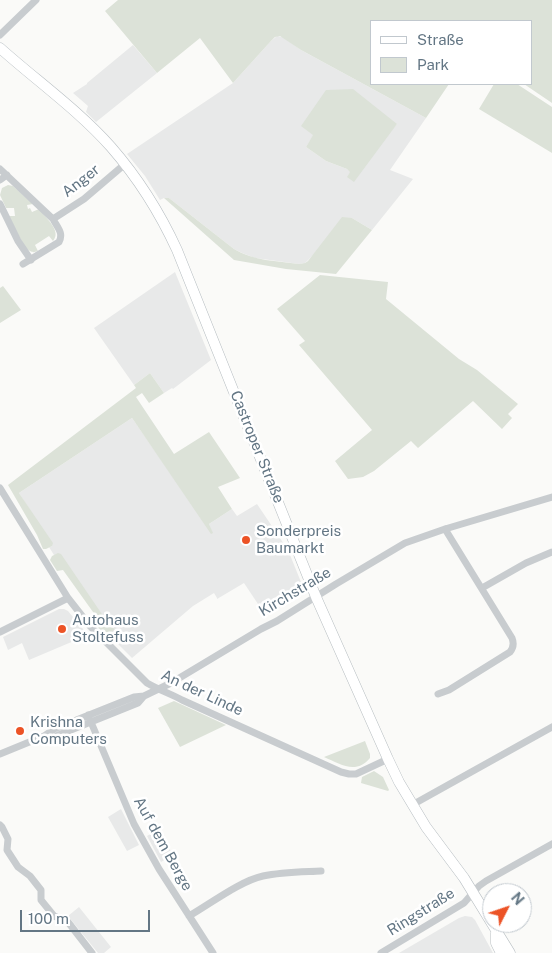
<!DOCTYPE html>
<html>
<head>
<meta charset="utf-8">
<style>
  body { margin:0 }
  #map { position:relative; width:552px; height:953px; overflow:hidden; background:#fafaf8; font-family:"Public Sans",sans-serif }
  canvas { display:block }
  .legend { position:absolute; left:370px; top:20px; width:162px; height:65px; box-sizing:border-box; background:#fff; border:1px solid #c1c8ce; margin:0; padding:6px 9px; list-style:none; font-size:15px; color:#637684 }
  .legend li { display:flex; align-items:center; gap:10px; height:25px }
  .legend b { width:25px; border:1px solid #c1c8ce }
  .north { position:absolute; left:482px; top:883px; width:50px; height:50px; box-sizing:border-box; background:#fff; border:1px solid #c1c8ce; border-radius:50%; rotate:49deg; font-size:14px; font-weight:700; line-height:20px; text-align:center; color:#637684 }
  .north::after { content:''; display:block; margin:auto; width:18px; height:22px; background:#ec5326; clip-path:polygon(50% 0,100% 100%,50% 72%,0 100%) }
  .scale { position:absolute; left:20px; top:910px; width:130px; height:22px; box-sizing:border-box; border:2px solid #637684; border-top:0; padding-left:6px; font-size:15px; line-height:18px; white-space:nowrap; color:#637684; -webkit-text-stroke:4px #fff; paint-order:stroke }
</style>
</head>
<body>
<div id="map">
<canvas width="552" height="953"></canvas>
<ul class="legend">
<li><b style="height:6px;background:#fff"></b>Straße</li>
<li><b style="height:14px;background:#dce2d8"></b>Park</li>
</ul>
<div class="north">N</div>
<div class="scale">100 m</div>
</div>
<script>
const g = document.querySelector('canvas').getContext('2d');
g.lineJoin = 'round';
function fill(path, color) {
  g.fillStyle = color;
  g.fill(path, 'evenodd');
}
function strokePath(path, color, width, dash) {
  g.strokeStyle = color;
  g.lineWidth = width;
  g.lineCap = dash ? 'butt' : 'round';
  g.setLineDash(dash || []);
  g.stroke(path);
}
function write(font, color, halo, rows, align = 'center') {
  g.font = font + ' "Public Sans",sans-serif';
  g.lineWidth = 5;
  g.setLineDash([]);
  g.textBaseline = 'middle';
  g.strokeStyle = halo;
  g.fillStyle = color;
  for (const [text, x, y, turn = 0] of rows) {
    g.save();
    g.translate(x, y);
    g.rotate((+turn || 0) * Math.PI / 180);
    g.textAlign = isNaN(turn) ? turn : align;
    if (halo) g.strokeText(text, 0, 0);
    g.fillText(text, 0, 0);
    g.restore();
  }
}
fill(new Path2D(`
  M277 36 283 37 301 50 426 118 390 170 413 179 372 230 352 218 305 263 299 264 255 258 242 253 234 249 169 198H164L160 200 145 176 127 154 233 83 271 41ZM397 124 347 177 351 172 347 169 326 161 306 147 313 136Z
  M133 45 157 73 96 122 86 112 88 106 73 93 87 84V83Z
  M175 272 211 360 173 389 172 388 164 393 150 373 134 385 94 328Z
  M132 418 212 533 209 524 232 509 237 516 257 504 288 550 303 587 302 593 266 616 244 583 217 599V598L214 593 193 606 132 658 107 633 111 632 114 628 110 626 54 555 49 547 52 546 19 493Z
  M59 609H64L68 611 88 635 29 660 22 643 8 650 3 637Z
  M121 809 139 845 127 851 108 817Z
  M159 829 173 855 161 862 147 836Z
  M79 907 111 947 104 953H98L68 916Z
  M465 916 472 917 475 920 493 953H399L459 918Z`), '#e8e9e9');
fill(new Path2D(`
  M118 0H552V103L524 84H531V21H371V84H449L426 118 301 50 280 36 275 37 271 41 233 83 200 38 157 73 105 11Z
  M494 84H517L552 107V153L479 109Z
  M353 89 397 124 354 182 347 177 350 172 347 169 326 161 306 147 313 135 301 126 326 90Z
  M8 185 13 186 33 204 27 205 28 209 30 208 32 212 39 209C46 218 62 231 53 241L49 236 35 245 38 251C34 252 34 253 30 251 22 246 14 225 9 216H15L14 208H6L0 195 2 188Z
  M164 198H169L234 249C254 261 277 261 299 264L305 263 308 261 342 217 352 218 372 230 336 274 286 269 234 260Z
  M320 275 388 282 386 299 459 359 477 370 518 404 508 414 512 418 502 429 473 401 418 448 411 441 374 471 363 477 348 479 335 461 372 430 299 345 305 341 277 309Z
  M3 286 21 310 0 323V288Z
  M150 373 164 393 149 403 142 393 136 397 174 454 209 432 240 478 218 487 232 509 209 524 213 533 211 534 132 418 19 493 53 543 52 546 46 549H43L37 535 8 485 136 388 134 385Z
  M58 553 61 554 110 626 115 629 111 632 106 633 102 632 98 628 105 623 101 617 98 619 63 570 57 571 50 560 52 556Z
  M174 701 226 725 180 747 158 708Z
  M365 741 370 754V758C356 775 340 764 324 757Z
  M374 771 383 777 389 790 388 791 361 783 362 777Z`), '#dce2d8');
const secondary = new Path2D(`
  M0 48C37 81 78 110 111 147 138 178 160 213 177 250L316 597 388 759 399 782 426 827 464 878 510 953
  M496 933V943L501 953`);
strokePath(secondary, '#b7bec2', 11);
strokePath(new Path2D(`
  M0 35 36 0
  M0 169 53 219
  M0 180 7 175
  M0 204 18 241 31 260
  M23 264 59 242C64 233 57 227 53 219L84 199 125 164
  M0 488 68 598 90 626 147 683C159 690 171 694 182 700L341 772 349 774H356L388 759
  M482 588 526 563 552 552
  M0 632 68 598
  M438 694 449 690 510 652C514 647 514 643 512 638L445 529
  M88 715 134 824 159 869 213 953
  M44 736H56L138 703 144 696 171 683 261 629 277 621 336 584 405 543 445 529 552 497
  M0 754 44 736 54 729 134 697 144 696
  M412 805 552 727
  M0 825 2 827 8 839 7 850 18 867 30 876 41 890V900L54 916 68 922 92 953
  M189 916C210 904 240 881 263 876 282 872 302 872 321 871
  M381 953 464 903 479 886 486 881 552 844`), '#c8cccf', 7);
strokePath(secondary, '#fff', 10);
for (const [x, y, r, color] of [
  [246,540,5,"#ec5326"],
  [62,629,5,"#ec5326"],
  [20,731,5,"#ec5326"]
]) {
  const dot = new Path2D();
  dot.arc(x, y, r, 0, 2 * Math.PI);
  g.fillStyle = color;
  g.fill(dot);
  strokePath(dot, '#fff', 2);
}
write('15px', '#637684', '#fff', [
  ["Anger",81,181,-38],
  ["Castroper Straße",257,447,68],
  ["Kirchstraße",295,592,-31],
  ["An der Linde",202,693,25],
  ["Auf dem Berge",163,844,61],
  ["Ringstraße",421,912,-32]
]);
write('15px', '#637684', '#fff', [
  ["Sonderpreis",256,531],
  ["Baumarkt",256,548],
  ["Autohaus",72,620],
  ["Stoltefuss",72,637],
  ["Krishna",30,722],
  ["Computers",30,739]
], 'left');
</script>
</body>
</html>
